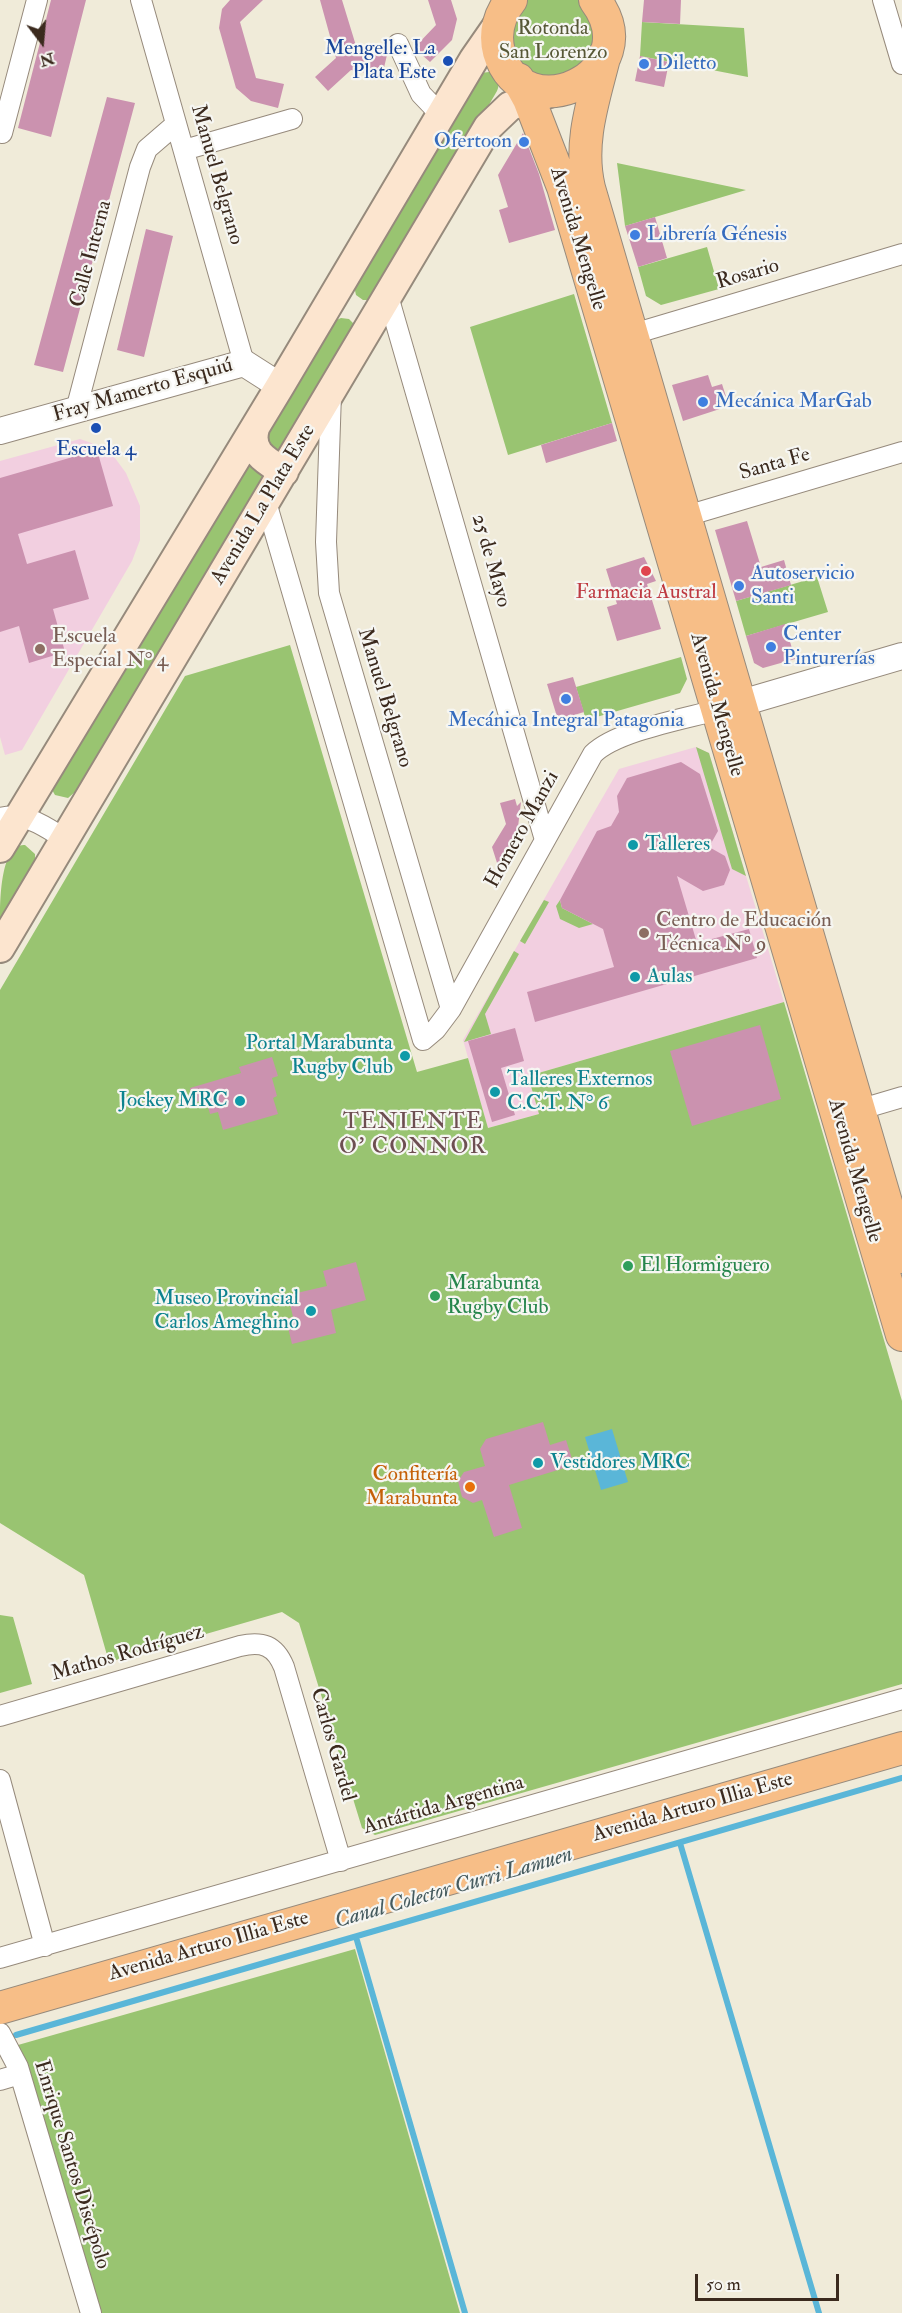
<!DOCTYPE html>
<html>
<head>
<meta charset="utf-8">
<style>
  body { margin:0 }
  #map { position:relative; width:902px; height:2313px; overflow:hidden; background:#f0ebd9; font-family:"IM FELL Double Pica",serif }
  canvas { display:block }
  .north { position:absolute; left:12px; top:12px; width:60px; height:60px; -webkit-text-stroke:4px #f6f6f2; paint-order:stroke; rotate:164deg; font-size:16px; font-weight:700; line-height:24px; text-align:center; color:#3b2a1e }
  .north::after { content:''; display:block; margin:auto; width:21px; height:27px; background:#3b2a1e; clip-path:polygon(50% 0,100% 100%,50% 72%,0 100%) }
  .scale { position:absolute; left:695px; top:2274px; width:144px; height:27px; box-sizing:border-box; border:3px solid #3b2a1e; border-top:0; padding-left:8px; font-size:18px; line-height:21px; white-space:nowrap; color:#3b2a1e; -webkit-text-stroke:4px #f6f6f2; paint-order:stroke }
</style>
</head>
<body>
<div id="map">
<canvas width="902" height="2313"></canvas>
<div class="north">N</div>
<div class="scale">50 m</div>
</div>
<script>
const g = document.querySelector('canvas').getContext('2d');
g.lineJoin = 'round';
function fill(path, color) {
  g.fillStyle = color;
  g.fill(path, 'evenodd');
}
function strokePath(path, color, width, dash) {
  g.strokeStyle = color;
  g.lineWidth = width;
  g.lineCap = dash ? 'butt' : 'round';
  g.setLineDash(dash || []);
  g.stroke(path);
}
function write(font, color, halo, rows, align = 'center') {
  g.font = font + ' "IM FELL Double Pica",serif';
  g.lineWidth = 4.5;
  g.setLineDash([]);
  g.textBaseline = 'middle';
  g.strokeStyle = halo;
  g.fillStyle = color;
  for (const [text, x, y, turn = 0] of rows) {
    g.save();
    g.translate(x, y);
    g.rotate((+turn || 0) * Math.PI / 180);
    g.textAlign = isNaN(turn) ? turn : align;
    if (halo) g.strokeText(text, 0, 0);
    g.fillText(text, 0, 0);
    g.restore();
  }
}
fill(new Path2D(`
  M80 439 100 446 115 458 126 473 140 506V540L132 561 22 750 5 755 0 737V461Z
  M696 747 709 753 784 1002 528 1076 539 1114 488 1128 463 1040 619 769Z`), '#f2cfe0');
fill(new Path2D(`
  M526 0H580L589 8 596 51 555 83 519 68 507 29Z
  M642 22 744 28 748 77 640 56Z
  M489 72C497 76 501 83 497 91L378 295 371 300H363L356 295 354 286 481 73Z
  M617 163 746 190 625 226Z
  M707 247 719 289 661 305 646 296 638 267Z
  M574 294 612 423 508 455 470 327Z
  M341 318 349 319 355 325 280 451 268 448 265 432 334 321Z
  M254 465 263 473 262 485 75 792 68 798 55 795 51 788 246 467Z
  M817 577 828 612 746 636 736 601Z
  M290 645 417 1072 468 1058 488 1128 539 1114 528 1076 784 1002 902 1401V1684L375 1835 362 1828 299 1623 282 1612 109 1662 84 1575 0 1523V990L185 676Z
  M681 657 687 679 680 693 586 720 576 687Z
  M696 747 709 753 746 876 732 869Z
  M25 845 35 854V863L0 923C0 902 0 843 25 845Z
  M544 900 549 902 525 944 520 941Z
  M560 900 562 908 593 924 579 928 560 919 556 906Z
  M514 951 519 954 485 1014 491 1034 464 1042Z
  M0 1615 13 1617 32 1684 0 1693Z
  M355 1949 460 2313H98L18 2045Z`), '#99c471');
fill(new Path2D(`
  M612 1429 628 1482 601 1490 585 1437Z`), '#5ab6d8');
strokePath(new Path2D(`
  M680 1843 819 2313
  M356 1937 465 2313
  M16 2035 902 1778`), '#5ab6d8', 6);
fill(new Path2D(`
  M51 0H86L51 137 18 128Z
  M230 0H263L240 22 256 78 284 84 278 108 251 101 236 88 219 28 222 9Z
  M320 0H342L357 49 387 55 382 76 351 70 328 91 315 77 336 58Z
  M428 0H451L457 19 452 40 430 62 414 48 436 25Z
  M644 0H681L680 24 642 22Z
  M640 56 669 62 664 87 635 81Z
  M107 97 135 103 63 372 34 365Z
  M523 133 539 174 555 230 509 243 499 210 508 207 498 175Z
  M655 217 667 258 638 267 625 226Z
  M146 229 173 236 144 357 117 350Z
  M708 375 712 387 722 384 729 406 683 421 672 385Z
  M612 423 617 441 546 463 541 445Z
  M97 450 113 506 18 534 27 564 75 550 89 599 53 609 65 652 29 663 19 626 0 632V478Z
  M747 521 761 567 784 560 791 585 736 601 715 530Z
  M644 557 656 581 647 584 661 629 617 641 607 607 617 604 606 569Z
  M785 624 795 659 763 668 754 663 746 636Z
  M573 677 584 712 558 720 547 684Z
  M681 762 700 774 718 831 709 847 725 856 730 870 724 885 703 891 677 876 697 943 749 929 757 958 535 1022 527 992 614 967 603 929 562 908 560 900 597 831 611 826 619 812 617 796 627 778Z
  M515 799 517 806 521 802 515 852 512 843 498 866 492 847 506 824 500 803Z
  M760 1025 781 1099 692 1126 670 1051Z
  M515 1028 524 1061 501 1068 515 1115 492 1122 468 1041Z
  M272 1057 278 1076 272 1078 277 1096 273 1098 278 1114 223 1130 218 1112 210 1114 206 1099 194 1103 190 1088 241 1073 239 1067Z
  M356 1262 366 1300 331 1310 336 1333 292 1344 286 1319 293 1317 288 1295 327 1286 323 1271Z
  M543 1422 550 1445 566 1440 574 1465 509 1485 522 1528 494 1537 482 1500 473 1503 462 1497 458 1481 464 1472 485 1466 480 1449 486 1439Z`), '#cb92af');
const minor = new Path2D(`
  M141 0 244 363
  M883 0 902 64
  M398 44 421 94 441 115
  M2 133 37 0
  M184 150 292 119
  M388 296 545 840
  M623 337 902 254
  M331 394 326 542 329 593 451 1009
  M76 410 140 167 147 149 176 124
  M266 502 423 1040 436 1029 451 1009 593 754C616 731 684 719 717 710
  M676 519 902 452
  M0 818C26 812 44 826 65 839
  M848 1113 902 1097
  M0 1716 240 1646C262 1641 275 1645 284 1667L341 1861
  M0 1780 45 1946
  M0 1958 902 1699
  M0 2033 18 2067 91 2313
  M0 2080 20 2074`);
const tertiary = new Path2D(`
  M0 431 244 363 280 386
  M721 709 902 656`);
const secondary = new Path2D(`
  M255 428C248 452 266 461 284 472
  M0 848 280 386 474 59 499 23
  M0 948 488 127 510 106 552 92`);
const primary = new Path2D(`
  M511 0C499 15 494 33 499 52 523 134 651 74 595 0
  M605 54C594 99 578 142 589 188L902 1257
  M518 79 529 99 563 187 902 1335
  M0 2008 902 1748`);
strokePath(minor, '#968a7c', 22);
strokePath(tertiary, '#968a7c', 28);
strokePath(secondary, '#968a7c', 32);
strokePath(primary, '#968a7c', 34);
strokePath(minor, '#fff', 20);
strokePath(tertiary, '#fff', 26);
strokePath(secondary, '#fce5cf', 28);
strokePath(primary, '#f7be87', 32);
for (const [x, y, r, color] of [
  [448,61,6,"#1a4fb4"],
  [644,64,6,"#3f7fe0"],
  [524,142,6,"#3f7fe0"],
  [635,235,6,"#3f7fe0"],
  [703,402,6,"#3f7fe0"],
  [96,428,6,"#1a4fb4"],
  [646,571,6,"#e0444e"],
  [739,586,6,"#3f7fe0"],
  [771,647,6,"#3f7fe0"],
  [40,649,6,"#8d6e63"],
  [566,699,6,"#3f7fe0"],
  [633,845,6,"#0f9aa8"],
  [644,933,6,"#8d6e63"],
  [635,977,6,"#0f9aa8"],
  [405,1056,6,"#0f9aa8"],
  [495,1092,6,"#0f9aa8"],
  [240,1101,6,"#0f9aa8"],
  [628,1266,6,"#2e9e5b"],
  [435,1296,6,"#2e9e5b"],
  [311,1311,6,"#0f9aa8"],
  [538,1463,6,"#0f9aa8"],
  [470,1487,6,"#e8710a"]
]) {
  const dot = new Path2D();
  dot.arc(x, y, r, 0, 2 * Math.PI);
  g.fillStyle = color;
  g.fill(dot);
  strokePath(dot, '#f6f6f2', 2);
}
write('21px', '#575837', '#f6f6f2', [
  ["Rotonda",553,29],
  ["San Lorenzo",553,53]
]);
write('21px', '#164399', '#f6f6f2', [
  ["Mengelle: La",436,49],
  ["Plata Este",436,73],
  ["Escuela 4",96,450,"center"]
], 'right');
write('21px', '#366cbe', '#f6f6f2', [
  ["Diletto",656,64],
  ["Ofertoon",512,142,"right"],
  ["Librería Génesis",647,235],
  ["Mecánica MarGab",715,402],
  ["Autoservicio",751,574],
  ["Santi",751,598],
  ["Center",783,635],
  ["Pinturerías",783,659],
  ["Mecánica Integral Patagonia",566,721,"center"]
], 'left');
write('21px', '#3b2a1e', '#f6f6f2', [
  ["Manuel Belgrano",216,175,74],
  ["Avenida Mengelle",577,239,73],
  ["Calle Interna",92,254,-75],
  ["Rosario",748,275,-16],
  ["Fray Mamerto Esquiú",143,391,-16],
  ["Santa Fe",775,465,-16],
  ["Avenida La Plata Este",264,505,-59],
  ["25 de Mayo",490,561,74],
  ["Manuel Belgrano",384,698,73],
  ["Avenida Mengelle",716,705,74],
  ["Homero Manzi",523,830,-61],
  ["Avenida Mengelle",854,1171,74],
  ["Mathos Rodríguez",128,1654,-16],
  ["Carlos Gardel",332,1745,74],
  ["Antártida Argentina",444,1806,-16],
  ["Avenida Arturo Illia Este",693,1808,-16],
  ["Avenida Arturo Illia Este",209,1947,-16],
  ["Enrique Santos Discépolo",71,2165,73]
]);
write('21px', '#be3a42', '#f6f6f2', [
  ["Farmacia Austral",646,593]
]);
write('21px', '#785e54', '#f6f6f2', [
  ["Escuela",52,637],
  ["Especial N° 4",52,661],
  ["Centro de Educación",656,921],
  ["Técnica Nº 9",656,945]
], 'left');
write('21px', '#0d838f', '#f6f6f2', [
  ["Talleres",645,845],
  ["Aulas",647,977],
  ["Portal Marabunta",393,1044,"right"],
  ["Rugby Club",393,1068,"right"],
  ["Talleres Externos",507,1080],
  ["C.C.T. N° 6",507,1104],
  ["Jockey MRC",228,1101,"right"],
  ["Museo Provincial",299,1299,"right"],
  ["Carlos Ameghino",299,1323,"right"],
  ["Vestidores MRC",550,1463]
], 'left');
write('21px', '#27864d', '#f6f6f2', [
  ["El Hormiguero",640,1266],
  ["Marabunta",447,1284],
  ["Rugby Club",447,1308]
], 'left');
write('21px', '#c56008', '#f6f6f2', [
  ["Confitería",458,1475],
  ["Marabunta",458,1499]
], 'right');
g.letterSpacing = '1.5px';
write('22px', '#6d4e51', '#f6f6f2', [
  ["TENIENTE",413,1123],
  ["O' CONNOR",413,1148]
]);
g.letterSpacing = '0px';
write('italic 22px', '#465b5f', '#f6f6f2', [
  ["Canal Colector Curri Lamuen",454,1889,-16]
]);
</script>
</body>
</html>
